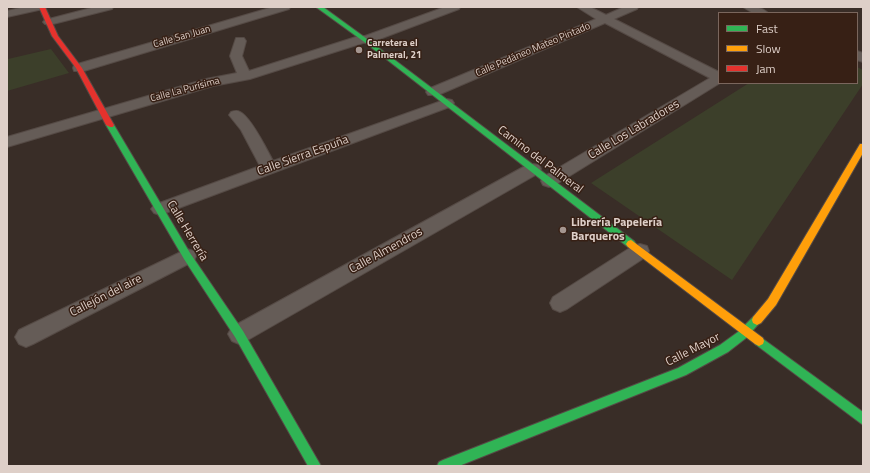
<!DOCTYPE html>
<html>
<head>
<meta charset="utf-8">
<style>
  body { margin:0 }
  #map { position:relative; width:870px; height:473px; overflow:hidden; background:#392d27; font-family:"Titillium Web",sans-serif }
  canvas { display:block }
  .frame { position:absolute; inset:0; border:8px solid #decfc8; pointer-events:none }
  .legend { position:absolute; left:718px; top:12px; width:140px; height:72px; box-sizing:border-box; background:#372015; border:1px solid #7a665d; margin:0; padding:5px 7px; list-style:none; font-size:12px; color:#decfc8 }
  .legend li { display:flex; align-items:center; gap:8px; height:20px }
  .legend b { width:20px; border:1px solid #7a665d }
</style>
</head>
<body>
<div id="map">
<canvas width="870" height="473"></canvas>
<div class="frame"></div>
<ul class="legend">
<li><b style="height:5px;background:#30b455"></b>Fast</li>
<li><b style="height:5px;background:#ff9f0a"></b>Slow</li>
<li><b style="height:5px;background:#e5322d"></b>Jam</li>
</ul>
</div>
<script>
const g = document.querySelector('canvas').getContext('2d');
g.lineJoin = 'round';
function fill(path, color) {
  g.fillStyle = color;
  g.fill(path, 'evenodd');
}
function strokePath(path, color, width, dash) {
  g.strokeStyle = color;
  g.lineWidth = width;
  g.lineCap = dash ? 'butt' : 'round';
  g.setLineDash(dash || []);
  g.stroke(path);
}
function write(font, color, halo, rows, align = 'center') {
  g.font = font + ' "Titillium Web",sans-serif';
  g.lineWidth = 3;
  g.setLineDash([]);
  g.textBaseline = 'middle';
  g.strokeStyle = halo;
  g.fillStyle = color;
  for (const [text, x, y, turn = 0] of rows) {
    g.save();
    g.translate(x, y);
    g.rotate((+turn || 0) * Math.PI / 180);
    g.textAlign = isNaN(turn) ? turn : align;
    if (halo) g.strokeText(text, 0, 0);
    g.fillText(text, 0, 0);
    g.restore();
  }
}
fill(new Path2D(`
  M51 49 69 73 7 91V57L8 59Z
  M857 67 863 70V84L732 280 591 183 749 83H857Z`), '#3c3f2a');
const street = new Path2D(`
  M24 7H44L43 9 7 17V11Z
  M95 7H113L112 9 49 25 45 24 43 22 45 20Z
  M273 7H290L289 9 84 71H74L73 68 74 65Z
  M445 7H460L459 9 369 43H363L250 79 213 86 7 147V137L206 79 237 73 230 56 236 38H244L246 41 242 56 249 71 359 36H365Z
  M577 7H590L606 15 624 7H638L637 9 614 19 719 72 720 83 555 185 549 187 543 185 541 181 543 177 710 78 605 23 438 95H428L426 92 428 89 596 19Z
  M743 7C752 7 761 6 768 13H753Z
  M857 51 863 53V62L857 60Z
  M447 99 452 100 454 103 452 106 160 215 154 213 151 209 154 205 260 166 241 130 229 115 231 112C234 111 237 110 240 112 251 117 267 150 273 161Z
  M533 164 539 165 541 169 539 173 246 341 239 344 232 341 228 334 232 327 527 165Z
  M640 244 647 246 649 251 647 256 567 309 560 312 553 309 550 303 553 297 633 246Z
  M187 249 194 251 196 256 194 261 33 344 26 347 19 344 15 337 19 330Z`);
const fast = new Path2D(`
  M316 7H323L367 39 634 241 636 244 634 247H628L363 41Z
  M107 123H110L114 125 190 253 243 331 321 466H308L235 337 184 259 106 125Z
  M757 315 761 317 762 320 746 338 728 352 686 375 459 466H437L439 462 443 460 678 368 720 345 738 332 753 317Z
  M759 336 863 412V425L755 344 754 341 755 338Z`);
const slow = new Path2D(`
  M860 144H863V153L776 305 761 323 757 325 753 323 752 320 753 317 768 299Z
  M631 240 763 338 764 341 763 344 759 346 755 344 628 247 626 244 628 241Z`);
const jam = new Path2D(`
  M39 7H45L58 36 82 68 114 125 113 127H110L106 125 76 68 52 36Z`);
strokePath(street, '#554a45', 2);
strokePath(fast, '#554a45', 2);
strokePath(slow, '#554a45', 2);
strokePath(jam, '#554a45', 2);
fill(street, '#655c57');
fill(fast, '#30b455');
fill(slow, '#ff9f0a');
fill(jam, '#e5322d');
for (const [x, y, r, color] of [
  [359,50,4,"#a49690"],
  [563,230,4,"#a49690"]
]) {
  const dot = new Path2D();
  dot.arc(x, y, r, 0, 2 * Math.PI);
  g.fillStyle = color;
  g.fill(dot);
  strokePath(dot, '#372015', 1.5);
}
write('10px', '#decfc8', '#372015', [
  ["Calle San Juan",182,37,-16],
  ["Calle Pedáneo Mateo Pintado",533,50,-23],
  ["Calle La Purísima",185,90,-15]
]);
write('bold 10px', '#decfc8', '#372015', [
  ["Carretera el",367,44],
  ["Palmeral, 21",367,56]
], 'left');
write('12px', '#decfc8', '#372015', [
  ["Calle Los Labradores",634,130,-31],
  ["Calle Sierra Espuña",303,156,-20],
  ["Camino del Palmeral",540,160,37],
  ["Calle Herrería",187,231,59],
  ["Calle Almendros",386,251,-29],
  ["Callejón del aire",106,296,-27],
  ["Calle Mayor",693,350,-27]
]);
write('bold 12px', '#decfc8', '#372015', [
  ["Librería Papelería",571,223],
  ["Barqueros",571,237]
], 'left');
</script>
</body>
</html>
